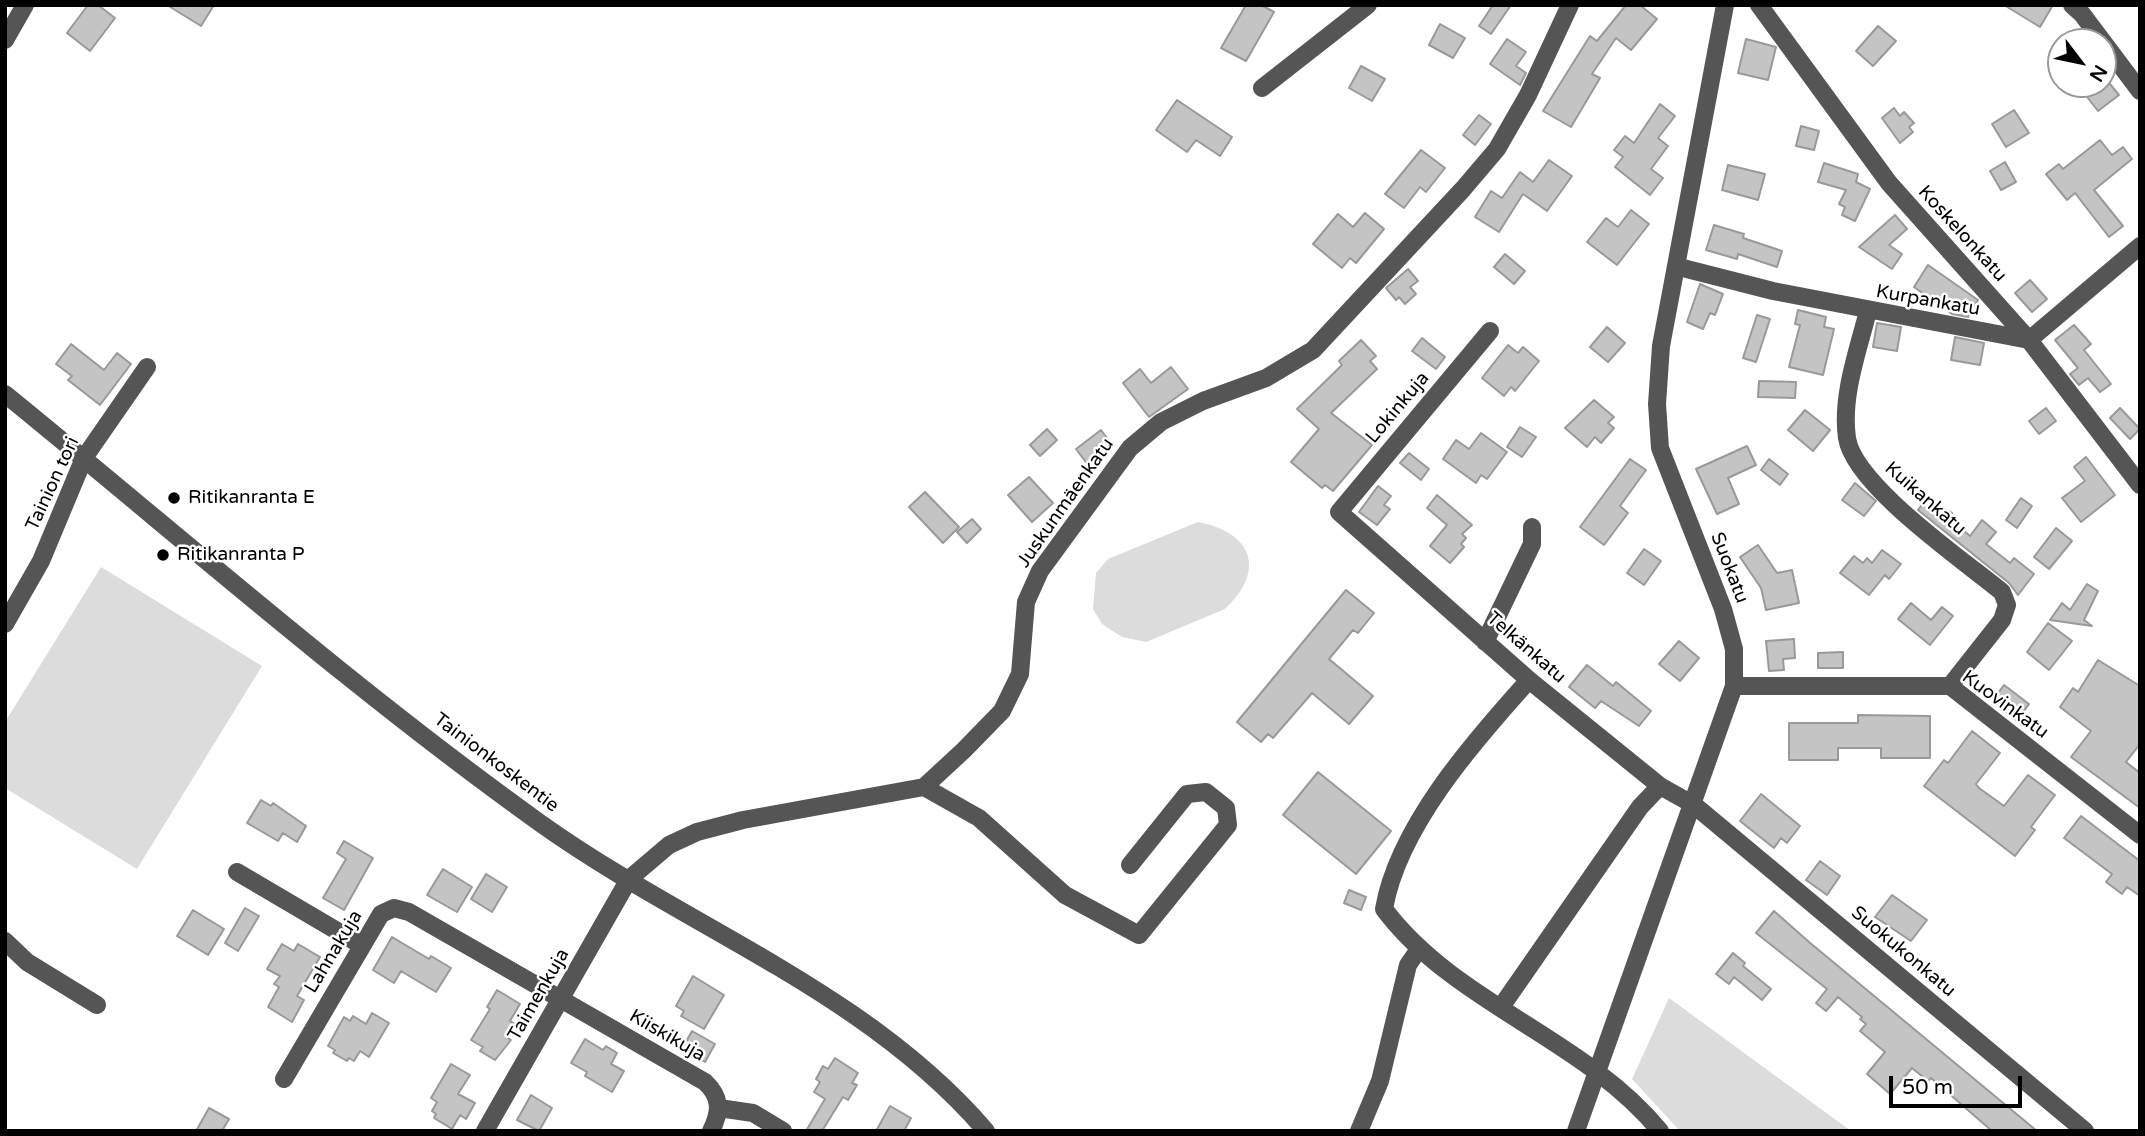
<!DOCTYPE html>
<html>
<head>
<meta charset="utf-8">
<style>
  body { margin:0 }
  #map { position:relative; width:2145px; height:1136px; overflow:hidden; background:#fff; font-family:"Varela Round",sans-serif }
  canvas { display:block }
  .frame { position:absolute; inset:0; border:7px solid #000; pointer-events:none }
  .north { position:absolute; left:2047px; top:28px; width:70px; height:70px; box-sizing:border-box; background:#fff; border:2px solid #999; border-radius:50%; rotate:122deg; font-size:19px; font-weight:700; line-height:28px; text-align:center; color:#000 }
  .north::after { content:''; display:block; margin:auto; width:24px; height:32px; background:#000; clip-path:polygon(50% 0,100% 100%,50% 72%,0 100%) }
  .scale { position:absolute; left:1889px; top:1076px; width:133px; height:32px; box-sizing:border-box; border:4px solid #000; border-top:0; padding-left:9px; font-size:21px; line-height:24px; white-space:nowrap; color:#000; -webkit-text-stroke:5px #fff; paint-order:stroke }
</style>
</head>
<body>
<div id="map">
<canvas width="2145" height="1136"></canvas>
<div class="frame"></div>
<div class="north">N</div>
<div class="scale">50 m</div>
</div>
<script>
const g = document.querySelector('canvas').getContext('2d');
g.lineJoin = 'round';
function fill(path, color) {
  g.fillStyle = color;
  g.fill(path, 'evenodd');
}
function strokePath(path, color, width, dash) {
  g.strokeStyle = color;
  g.lineWidth = width;
  g.lineCap = dash ? 'butt' : 'round';
  g.setLineDash(dash || []);
  g.stroke(path);
}
function write(font, color, halo, rows, align = 'center') {
  g.font = font + ' "Varela Round",sans-serif';
  g.lineWidth = 5;
  g.setLineDash([]);
  g.textBaseline = 'middle';
  g.strokeStyle = halo;
  g.fillStyle = color;
  for (const [text, x, y, turn = 0] of rows) {
    g.save();
    g.translate(x, y);
    g.rotate((+turn || 0) * Math.PI / 180);
    g.textAlign = isNaN(turn) ? turn : align;
    if (halo) g.strokeText(text, 0, 0);
    g.fillText(text, 0, 0);
    g.restore();
  }
}
fill(new Path2D(`
  M1198 522C1252 532 1267 570 1225 609L1146 642 1122 637 1102 624 1093 609 1096 573 1108 559Z
  M101 567 262 666 137 869 5 788V722Z
  M1669 998 1851 1131H1680L1632 1079Z`), '#dcdcdc');
const building = new Path2D(`
  M88 5H98L115 18 90 51 67 33Z
  M167 5H214L201 26Z
  M1246 5H1261L1274 12 1246 61 1221 48Z
  M1493 5H1511L1491 34 1479 26Z
  M1626 5H1640L1657 19 1631 50 1616 38 1592 74 1600 78 1571 127 1543 111 1590 36 1597 41Z
  M2004 5H2053L2040 27Z
  M1440 24 1465 38 1453 58 1429 45Z
  M1878 26 1896 41 1873 66 1856 51Z
  M1507 39 1526 52 1516 66 1526 73 1520 85 1490 64Z
  M1746 39 1776 47 1768 80 1738 73Z
  M1361 66 1385 79 1372 101 1349 88Z
  M2077 84H2110L2119 95 2098 111Z
  M1177 100 1232 137 1220 156 1196 140 1187 152 1156 130Z
  M1660 104 1675 116 1658 138 1668 146 1651 169 1663 178 1650 195 1615 167 1623 157 1614 150 1625 136 1634 143Z
  M1894 108 1900 116 1904 112 1914 123 1909 127 1913 132 1900 143 1882 118Z
  M2014 110 2029 133 2006 147 1992 124Z
  M1479 115 1491 124 1475 145 1463 135Z
  M1801 126 1819 131 1814 150 1796 146Z
  M2100 140 2112 155 2123 147 2132 159 2094 190 2123 226 2109 237 2075 193 2067 200 2046 174 2059 164 2063 169Z
  M1421 150 1445 168 1426 192 1420 187 1404 208 1385 194Z
  M1549 160 1572 176 1547 211 1523 194 1499 232 1475 217 1491 191 1502 198 1520 172 1533 182Z
  M2005 162 2016 182 2001 190 1990 171Z
  M1824 163 1858 174 1856 182 1870 189 1855 221 1842 215 1845 207 1839 204 1846 190 1818 182Z
  M1728 165 1765 174 1758 200 1722 190Z
  M1631 210 1649 224 1617 265 1587 242 1606 218 1618 227Z
  M1365 213 1384 229 1356 263 1350 258 1342 268 1313 244 1338 214 1353 227Z
  M1895 215 1907 229 1889 245 1902 254 1892 269 1859 247Z
  M1714 225 1744 234 1743 238 1782 251 1777 267 1738 254 1737 259 1706 250Z
  M1505 254 1525 271 1514 284 1494 267Z
  M1928 265 1978 300 1968 317 1952 314 1914 287Z
  M1408 269 1418 281 1410 287 1416 294 1405 304 1399 297 1396 300 1386 288Z
  M2030 280 2047 299 2032 312 2015 293Z
  M1700 284 1723 294 1715 315 1710 313 1703 329 1687 322Z
  M1798 310 1826 317 1824 327 1834 329 1823 375 1789 367 1800 325 1795 324Z
  M1757 315 1770 319 1756 362 1743 358Z
  M1877 323 1901 327 1897 351 1873 347Z
  M2074 325 2091 344 2084 350 2111 384 2100 392 2088 378 2079 385 2070 374 2078 368 2055 340Z
  M1607 327 1625 343 1608 362 1590 347Z
  M1955 337 1984 343 1980 365 1951 360Z
  M1422 338 1445 357 1436 369 1412 351Z
  M1361 340 1376 356 1370 361 1377 369 1331 413 1372 445 1333 491 1325 485 1322 488 1291 462 1319 429 1297 409 1342 365 1339 361Z
  M71 344 104 370 117 353 131 364 100 405 68 380 72 376 56 364Z
  M1508 345 1518 353 1523 347 1539 361 1515 391 1511 387 1504 396 1482 378Z
  M1171 367 1188 389 1149 417 1123 383 1140 369 1151 383Z
  M1759 381 1796 382 1795 398 1758 397Z
  M1594 400 1614 417 1608 423 1614 428 1601 443 1595 437 1587 447 1565 428Z
  M2046 408 2056 421 2039 434 2029 421Z
  M2120 408 2140 429 2130 439 2110 418Z
  M1805 410 1830 430 1813 451 1788 430Z
  M1520 427 1536 437 1522 457 1507 447Z
  M1047 429 1057 440 1040 456 1030 445Z
  M1101 430 1113 446 1088 465 1076 449Z
  M1481 433 1507 452 1487 479 1481 475 1476 483 1443 459 1456 440 1469 449Z
  M1747 446 1756 465 1728 478 1739 504 1717 514 1696 469Z
  M1409 453 1429 469 1421 480 1400 463Z
  M2086 457 2115 495 2081 522 2062 498 2085 481 2074 467Z
  M1630 459 1646 470 1620 506 1628 513 1604 545 1580 527Z
  M1769 459 1788 474 1780 485 1761 470Z
  M1029 477 1053 503 1032 522 1008 495Z
  M1855 483 1876 501 1864 516 1842 500Z
  M1378 486 1391 496 1384 505 1390 509 1377 525 1359 512Z
  M925 492 959 527 943 543 909 507Z
  M1437 495 1472 525 1462 534 1466 538 1461 544 1464 547 1450 563 1430 546 1447 525 1427 508Z
  M2021 498 2032 506 2017 528 2006 520Z
  M1926 499 1952 513 1949 518 1970 536 1982 520 1996 532 1986 544 2010 563 2014 558 2034 574 2018 595 2009 583 1918 510Z
  M972 519 981 529 967 543 957 532Z
  M2056 528 2072 541 2049 569 2034 557Z
  M1758 545 1777 573 1792 570 1799 603 1766 610 1761 588 1740 557Z
  M1644 549 1661 561 1644 585 1627 573Z
  M1882 550 1901 564 1889 579 1885 575 1869 595 1840 573 1854 556 1863 563 1867 558 1872 563Z
  M2087 584 2098 591 2084 620 2092 626 2050 620 2062 603 2070 610Z
  M1346 590 1374 613 1358 633 1353 630 1329 659 1373 696 1349 724 1312 693 1273 738 1268 734 1261 742 1237 722Z
  M1911 603 1931 620 1942 607 1953 616 1930 645 1898 619Z
  M2048 623 2072 641 2049 670 2027 652Z
  M1794 639 1795 658 1783 659 1784 670 1769 671 1766 641Z
  M1679 641 1699 658 1680 681 1659 664Z
  M1843 652V668H1818V653Z
  M2098 660 2140 686V744L2126 762 2140 773V808L2071 757 2091 731 2060 707 2073 688 2078 692Z
  M1587 665 1613 686 1616 682 1651 711 1639 726 1601 701 1595 708 1569 687Z
  M2004 685 2029 704 2017 721 1993 700Z
  M1858 715 1930 716V758H1881V748H1838V760H1789V723H1858Z
  M1972 731 2000 753 1976 784 1979 788 2004 806 2028 775 2055 795 2031 827 2035 830 2015 856 1924 786 1944 760 1948 763Z
  M1318 772 1391 831 1356 874 1283 815Z
  M1761 794 1800 826 1787 843 1781 838 1774 848 1740 821Z
  M261 800 271 806 273 803 306 826 297 842 283 833 278 841 247 823Z
  M2081 816 2140 861V896L2127 887 2122 894 2106 882 2112 874 2064 838Z
  M344 841 373 858 344 910 323 898 346 859 337 853Z
  M1820 861 1840 876 1827 895 1806 880Z
  M443 869 472 887 457 912 427 895Z
  M486 874 507 887 492 912 471 899Z
  M1349 890 1366 897 1361 910 1344 903Z
  M1892 895 1927 920 1911 941 1875 917Z
  M245 908 259 916 238 951 225 943Z
  M193 910 224 929 208 955 177 936Z
  M1774 911 1809 942 2037 1131H1992L1931 1078 1928 1081 1912 1068 1890 1094 1867 1074 1885 1052 1860 1031 1866 1024 1860 1019 1862 1017 1838 997 1826 1011 1816 1003 1827 989 1756 933Z
  M392 937 429 959 431 956 451 968 436 992 401 971 394 983 373 970Z
  M282 944 294 951 298 944 320 957 297 996 304 1000 292 1022 268 1007 279 987 274 984 280 976 267 969Z
  M1733 953 1745 963 1743 966 1771 989 1762 1000 1734 977 1729 984 1716 974Z
  M693 976 724 995 704 1029 681 1016 684 1011 676 1006Z
  M497 990 520 1004 510 1021 515 1024 506 1037 511 1040 495 1060 480 1051 483 1047 471 1040 490 1009 487 1007Z
  M372 1013 389 1023 369 1057 360 1051 354 1061 349 1058 347 1061 333 1053 335 1050 328 1046 344 1017 350 1021 353 1016 366 1024Z
  M692 1031 715 1044 705 1062 682 1049Z
  M585 1039 603 1050 606 1046 617 1053 611 1064 624 1071 612 1092 585 1076 587 1072 571 1063Z
  M835 1058 858 1073 852 1083 857 1085 848 1100 843 1097 822 1131H806L825 1099 814 1092 820 1082 816 1079 823 1066 828 1069Z
  M451 1064 470 1075 458 1094 475 1103 466 1119 460 1115 452 1129 434 1118 436 1114 432 1111 437 1102 431 1098Z
  M531 1095 552 1108 539 1131 517 1120Z
  M890 1106 911 1118 904 1131H876Z
  M209 1108 229 1119 222 1131H196Z`);
fill(building, '#c4c4c4');
strokePath(building, '#999', 2);
strokePath(new Path2D(`
  M1759 5 1889 183 2029 340 2140 485
  M2072 5 2082 14 2140 91
  M5 40 25 5
  M1262 88 1368 5
  M1679 267 1773 291 2029 340 2140 246
  M1868 311C1858 351 1841 396 1847 438 1854 485 1963 560 2002 592L2007 605 2002 620 1950 686
  M1490 331 1339 512 1529 680 1660 786 1694 805 2085 1131
  M5 394C182 538 354 690 540 823 687 928 866 991 986 1131
  M5 624 41 561 84 458 147 367
  M1485 642 1532 544V527
  M1529 680C1474 741 1398 827 1384 909 1455 1004 1584 1038 1660 1131
  M1734 686H1950L2140 835
  M924 787 979 818 1065 895 1139 935 1228 825 1226 808 1206 792 1187 794 1130 865
  M237 872 361 945
  M5 941 27 962 97 1005
  M1501 1007 1640 807 1660 786
  M284 1079 381 914 394 908 409 912 705 1082C721 1097 721 1111 711 1131
  M719 1108 753 1113 783 1131
  M485 1131 629 879 669 845 697 832 743 820 924 787 964 750 1002 711 1020 674 1026 602 1040 571 1130 448 1161 422 1203 401 1266 378 1313 350 1463 189 1497 149 1528 95 1570 5
  M1359 1131 1380 1081 1408 965 1419 949
  M1576 1131 1734 686V649L1723 609 1660 448 1657 404 1661 346 1725 5`), '#555', 18);
for (const [x, y, r, color] of [
  [174,498,7,"#000"],
  [163,555,7,"#000"]
]) {
  const dot = new Path2D();
  dot.arc(x, y, r, 0, 2 * Math.PI);
  g.fillStyle = color;
  g.fill(dot);
  strokePath(dot, '#fff', 2.5);
}
write('19px', '#000', '#fff', [
  ["Koskelonkatu",1962,234,48],
  ["Kurpankatu",1928,301,10],
  ["Lokinkuja",1398,408,-50],
  ["Tainion tori",53,484,-65],
  ["Kuikankatu",1925,499,41],
  ["Juskunmäenkatu",1066,503,-55],
  ["Suokatu",1729,568,69],
  ["Telkänkatu",1526,648,41],
  ["Kuovinkatu",2005,705,36],
  ["Tainionkoskentie",496,763,37],
  ["Lahnakuja",334,952,-59],
  ["Suokukonkatu",1903,952,40],
  ["Taimenkuja",539,995,-60],
  ["Kiiskikuja",667,1036,30]
]);
write('19px', '#000', '#fff', [
  ["Ritikanranta E",188,498],
  ["Ritikanranta P",177,555]
], 'left');
</script>
</body>
</html>
